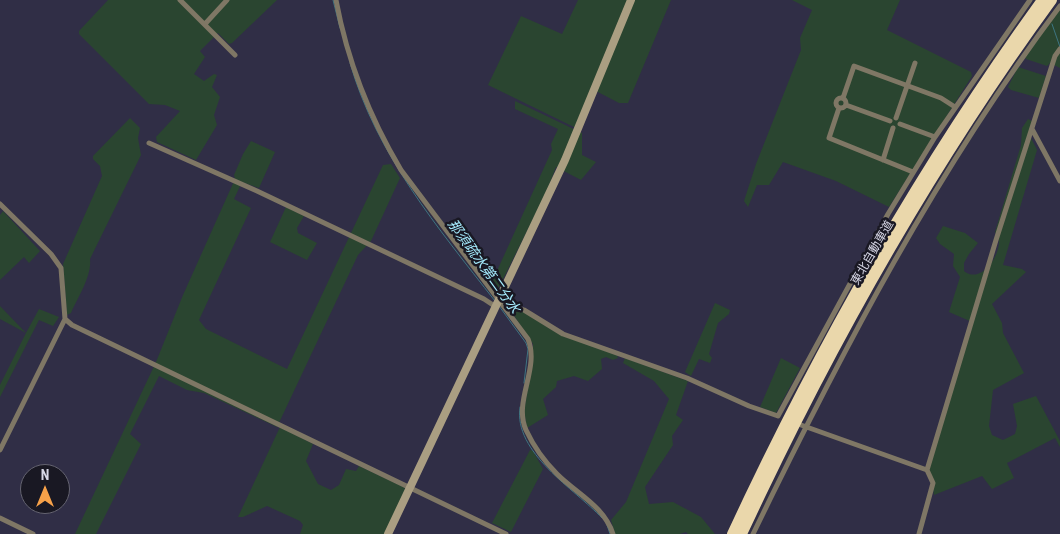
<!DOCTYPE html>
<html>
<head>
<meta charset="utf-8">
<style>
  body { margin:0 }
  #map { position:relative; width:1060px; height:534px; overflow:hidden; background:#302e46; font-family:"Roboto Condensed",sans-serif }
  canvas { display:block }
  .north { position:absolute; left:20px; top:464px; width:50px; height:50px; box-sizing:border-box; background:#191823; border:1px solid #656471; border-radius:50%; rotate:0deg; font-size:14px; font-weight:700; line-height:20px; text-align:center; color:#d7d7e6 }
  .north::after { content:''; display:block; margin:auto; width:18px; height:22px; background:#f7a149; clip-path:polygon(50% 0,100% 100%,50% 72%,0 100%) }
</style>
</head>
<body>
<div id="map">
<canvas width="1060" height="534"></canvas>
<div class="north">N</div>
</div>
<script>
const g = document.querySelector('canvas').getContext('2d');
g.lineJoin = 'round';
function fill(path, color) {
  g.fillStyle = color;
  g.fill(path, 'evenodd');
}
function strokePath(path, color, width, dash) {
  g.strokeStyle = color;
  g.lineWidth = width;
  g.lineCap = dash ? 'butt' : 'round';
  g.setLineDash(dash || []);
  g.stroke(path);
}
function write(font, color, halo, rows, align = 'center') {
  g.font = font + ' "Roboto Condensed","Noto Sans JP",sans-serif';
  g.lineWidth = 5;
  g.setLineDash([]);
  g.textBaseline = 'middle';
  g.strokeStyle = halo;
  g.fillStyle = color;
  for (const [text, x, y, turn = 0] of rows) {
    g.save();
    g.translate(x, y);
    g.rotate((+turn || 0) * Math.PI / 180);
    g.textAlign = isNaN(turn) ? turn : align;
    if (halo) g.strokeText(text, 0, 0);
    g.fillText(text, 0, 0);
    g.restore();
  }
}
fill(new Path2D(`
  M108 0H277L232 43 229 44 218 33 200 51 205 57 194 74 204 81 214 74 217 75 212 87 220 97 214 115 217 125 196 160 157 142 156 137 180 111 165 105 149 104 79 34V31Z
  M578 0H671L628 103H619L594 90 576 128 488 85 521 16 562 34Z
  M792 0H900L887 30 971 72 972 76 889 207 836 181 783 162 769 185H757L748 207 744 201 756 164 801 50 800 38 812 10Z
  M1060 6V68L1050 63 1047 66 1026 59 1025 57Z
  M1018 67 1046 76 1039 98 1011 90 1008 87Z
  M515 101 582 133V155L596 162 581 180 556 167 546 193 498 289 491 284 552 150 551 144 558 129 515 109Z
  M130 118 140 128 138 138 141 155 90 259C92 276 78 297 71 313L67 315 63 264 102 176 100 166 93 159V156Z
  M1028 119 1032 121 1029 134 1037 150 1003 265 1022 269 1026 272 992 304 1002 323 1003 333 1024 373 993 390 989 426 992 435 1003 440 1015 434 1017 426 1013 404 1036 396 1060 441V447L1055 438 1007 463 1014 478 992 489 982 476 934 495 929 468 972 322 949 312 960 277 953 266 954 254 940 244 936 238 943 226 965 233 978 243 969 254 964 263V271C980 284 998 259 999 243 999 240 997 235 995 232L1021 145 1022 128Z
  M251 141 275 152 259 188 242 182 234 199 251 208 199 320 206 329 287 369 383 165 391 164 400 178 371 241 358 255 277 427 204 393 187 390 159 376 130 434 141 444 96 534H75L156 362 183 295 235 179 234 175 243 154Z
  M286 207 304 216 297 228 298 233 317 243 307 260 270 242Z
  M3 211 40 251 29 263 24 257 0 280V215Z
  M715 303 730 310 729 314 718 323 709 354 712 358 710 363 699 359 691 376 685 372Z
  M507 305 523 311 552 330 617 355 618 358 613 360 606 357 601 359 602 369 588 381 574 376 557 381 556 387 543 399 548 415 527 428 524 411 533 357V344Z
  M0 306 26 333 39 309 59 317 53 326 39 320 0 397V385L26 333 0 319Z
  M625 358 688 381 676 415 683 420 672 436 673 445 645 487 649 504 673 502 701 517 715 534H688L686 532 680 534H615L611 520 626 502 669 399 654 381 623 363Z
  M781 358 800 368 776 413 760 407Z
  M280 427 313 444 306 461 318 484 331 490 339 485 346 469 356 471 359 466 404 487 406 491 385 534H300L303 525 300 521 267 506 243 517H238Z
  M530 450 533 451 543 469 511 532 492 523Z`), '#2a4530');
strokePath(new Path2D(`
  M333 0 340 28
  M1052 24 1060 47
  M350 63C376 154 438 228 495 301
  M499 306 526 343 528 349 524 383
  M520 407C513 453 575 489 602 518
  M607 525 610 534`), '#3e7582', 1);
strokePath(new Path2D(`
  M180 0 235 55
  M336 0C347 59 370 118 401 170L528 339C540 369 513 401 526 430 533 445 545 462 557 474 577 494 604 506 613 534
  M205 24 227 0
  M843 98 854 66 941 98 955 107
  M836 103a5 5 0 1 1 10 0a5 5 0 1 1-10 0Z
  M846 105 890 121
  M839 108 829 138 913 172
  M896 118 915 63
  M900 124 935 137
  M1032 129 1060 181
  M149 143 257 191 484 299 496 307
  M883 160 893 128
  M0 204 51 254 61 268 65 319 0 450
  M499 301 524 310 563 334 687 378 749 406 778 416 888 214 935 137 1030 0
  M65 319 72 325 506 534
  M801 425 927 470 933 483 919 534
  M927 470 996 240 1055 56 1060 49
  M0 518 33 534
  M753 534C842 351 937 169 1060 6`), '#7f7765', 5);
strokePath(new Path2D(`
  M388 534 565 160 631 0`), '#aa9e82', 8);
strokePath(new Path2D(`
  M732 534C819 347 921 167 1042 0
  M742 534C829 347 930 167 1052 0`), '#ead7ab', 10);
write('12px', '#d7d7e6', '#191823', [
  ["東北自動車道",873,253,-60]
]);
write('italic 14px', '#a4eafc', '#191823', [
  ["那須疏水第二分水",483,267,54]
]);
</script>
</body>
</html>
